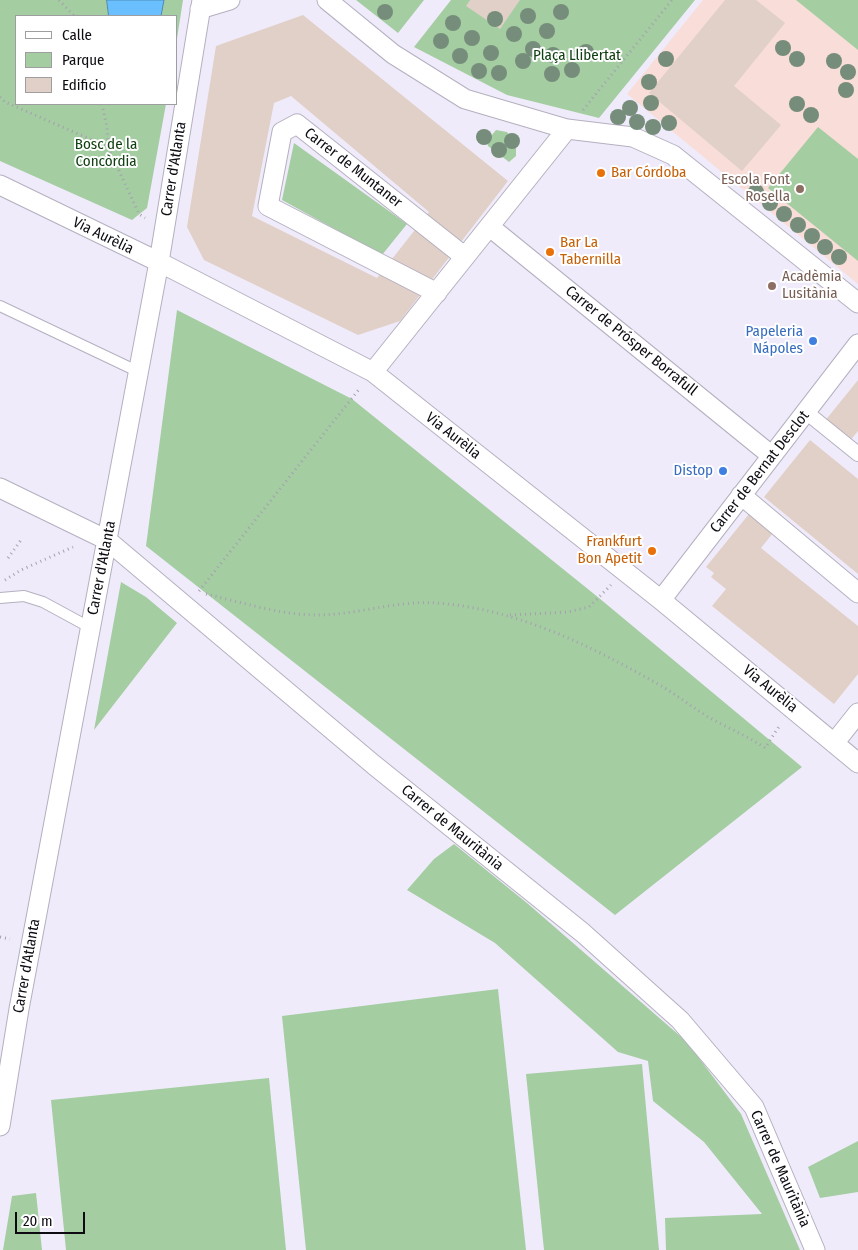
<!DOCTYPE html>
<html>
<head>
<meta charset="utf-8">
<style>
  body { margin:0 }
  #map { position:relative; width:858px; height:1250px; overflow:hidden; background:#f0ebfb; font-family:"Fira Sans Condensed",sans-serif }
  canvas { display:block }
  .legend { position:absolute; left:15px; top:15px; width:162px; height:90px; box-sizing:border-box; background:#fff; border:1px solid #9e9da0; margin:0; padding:6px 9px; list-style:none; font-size:15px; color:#0d0b11 }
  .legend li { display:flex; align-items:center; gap:10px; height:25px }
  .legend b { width:25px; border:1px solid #9e9da0 }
  .scale { position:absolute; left:15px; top:1212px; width:70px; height:22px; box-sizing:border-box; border:2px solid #0d0b11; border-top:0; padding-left:6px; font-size:15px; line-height:18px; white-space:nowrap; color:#0d0b11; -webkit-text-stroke:4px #fff; paint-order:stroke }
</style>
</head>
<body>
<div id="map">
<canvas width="858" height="1250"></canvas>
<ul class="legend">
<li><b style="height:6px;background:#fff"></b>Calle</li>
<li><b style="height:14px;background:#a4cda2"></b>Parque</li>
<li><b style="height:14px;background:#e0d0c7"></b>Edificio</li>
</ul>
<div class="scale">20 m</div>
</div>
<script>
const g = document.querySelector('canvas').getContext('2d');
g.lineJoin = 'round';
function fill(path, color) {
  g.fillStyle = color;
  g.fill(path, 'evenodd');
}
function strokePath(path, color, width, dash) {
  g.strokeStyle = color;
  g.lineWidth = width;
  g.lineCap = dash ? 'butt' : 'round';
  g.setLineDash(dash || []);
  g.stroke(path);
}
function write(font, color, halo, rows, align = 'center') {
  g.font = font + ' "Fira Sans Condensed",sans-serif';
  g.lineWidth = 4;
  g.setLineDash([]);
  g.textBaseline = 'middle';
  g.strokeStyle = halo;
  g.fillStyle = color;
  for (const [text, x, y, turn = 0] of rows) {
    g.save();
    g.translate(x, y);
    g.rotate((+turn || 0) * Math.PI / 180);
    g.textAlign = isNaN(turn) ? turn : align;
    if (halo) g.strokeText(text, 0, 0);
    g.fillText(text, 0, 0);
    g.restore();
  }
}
fill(new Path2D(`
  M703 0H858V284L627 94Z`), '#f8ddd8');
fill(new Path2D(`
  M0 0H183L176 45V16H16V104H166L147 208 132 220 0 161Z
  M356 0H424L398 33Z
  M451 0H695L599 118 507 95 414 47Z
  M796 0H858V50Z
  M818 127 858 159V261L768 188Z
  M496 130 507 132 516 145V156L509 162 488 146 487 141Z
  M294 143 407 224 382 255 282 200Z
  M177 310 352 399 599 598 802 767 615 915 146 546Z
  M121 582 146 597 177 623 94 730Z
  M454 844 527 903 687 1042 741 1114 800 1250H666L665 1218 762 1214 704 1142 653 1101 648 1061 618 1052 495 943 407 890 434 859Z
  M498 989 526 1250H306L282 1016Z
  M642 1064 659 1250H544L526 1074Z
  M269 1078 286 1250H66L51 1100Z
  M858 1141V1192L820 1198 808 1167Z
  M36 1193 42 1250H3L12 1196Z`), '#a4cda2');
const water = new Path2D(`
  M107 0H164L161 16H109Z`);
fill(water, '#6ac0fe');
strokePath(water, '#4e8ab7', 1);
fill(new Path2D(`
  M470 0H520L500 29 466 6Z
  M725 0H756L785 23 734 86 781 125 742 171 649 93Z
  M303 15 508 181 400 321 358 335 204 260 187 227 216 46ZM291 96 429 212 377 278 252 216 274 103Z
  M858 380V431L849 442 824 422Z
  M810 440 858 479V574L764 497Z
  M749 514 773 533 761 548 858 626V674L834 704 712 606 726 589 711 577 714 573 706 567Z`), '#e0d0c7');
const service = new Path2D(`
  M0 306 139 372
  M0 598 24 596 43 602 91 628`);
const pedestrian = new Path2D(`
  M806 412 858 454`);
const minor = new Path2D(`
  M327 0 393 54 465 99 567 129 633 137 673 155 858 303
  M200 9 230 0
  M0 185 159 262 373 372 661 600 858 763
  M490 227 772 456
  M437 293 268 206 282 132 297 124 465 257
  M373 372 567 129
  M0 488 107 540 374 765 583 933 680 1020 754 1107 815 1250
  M741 495 858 593
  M661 600 858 344
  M835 742 858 713
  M0 1126 19 1009 159 262 202 0`);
strokePath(service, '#b5b0bf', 12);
strokePath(pedestrian, '#b5b0bf', 16);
strokePath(minor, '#b5b0bf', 21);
strokePath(new Path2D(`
  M59 0 74 16
  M0 97 5 102 108 147 139 214 145 218
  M102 104 107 127 108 147
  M583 110 672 0
  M8 558 21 540
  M5 580 21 570 73 547
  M199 591 360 388
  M206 594C241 602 280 615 317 615 357 615 396 600 437 603 517 609 589 645 658 684 674 693 689 705 705 715 725 727 746 735 765 748L780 725
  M510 615 568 612 589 607 611 585
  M0 937 10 939`), '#a5a1ad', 3, [1, 4]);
strokePath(service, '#fff', 10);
strokePath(pedestrian, '#fff', 14);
strokePath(minor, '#fff', 19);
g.fillStyle = '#758d7a';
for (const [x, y] of [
  [385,12],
  [561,12],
  [528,16],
  [495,19],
  [453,23],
  [547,31],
  [514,34],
  [472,38],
  [441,41],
  [783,48],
  [533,49],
  [586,52],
  [491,53],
  [553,55],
  [460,56],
  [666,59],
  [797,59],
  [523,61],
  [834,61],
  [572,70],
  [479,71],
  [848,72],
  [499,73],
  [552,74],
  [649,82],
  [846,90],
  [651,103],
  [797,104],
  [630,108],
  [811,115],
  [618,117],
  [637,122],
  [669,123],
  [653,127],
  [484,137],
  [512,141],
  [499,150],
  [756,192],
  [770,203],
  [784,214],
  [798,225],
  [812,236],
  [825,247],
  [839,257]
]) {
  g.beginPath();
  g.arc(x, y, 8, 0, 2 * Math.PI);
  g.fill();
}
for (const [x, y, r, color] of [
  [601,173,5,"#e8710a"],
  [800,189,5,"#8d6e63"],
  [550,252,5,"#e8710a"],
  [772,286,5,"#8d6e63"],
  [813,341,5,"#3f7fe0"],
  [723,471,5,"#3f7fe0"],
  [652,551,5,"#e8710a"]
]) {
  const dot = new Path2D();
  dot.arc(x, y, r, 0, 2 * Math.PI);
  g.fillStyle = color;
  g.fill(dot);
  strokePath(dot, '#fff', 2);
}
write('15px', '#104011', '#fff', [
  ["Plaça Llibertat",577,56],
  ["Bosc de la",106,145],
  ["Concòrdia",106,162]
]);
write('15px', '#0d0b11', '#fff', [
  ["Carrer de Muntaner",353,168,38],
  ["Carrer d'Atlanta",174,169,-81],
  ["Via Aurèlia",103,236,26],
  ["Carrer de Prósper Borrafull",631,341,39],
  ["Via Aurèlia",453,436,38],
  ["Carrer de Bernat Desclot",760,472,-52],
  ["Carrer d'Atlanta",102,568,-79],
  ["Via Aurèlia",770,689,39],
  ["Carrer de Mauritània",452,828,39],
  ["Carrer d'Atlanta",27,966,-80],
  ["Carrer de Mauritània",780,1169,66]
]);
write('15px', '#c56008', '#fff', [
  ["Bar Córdoba",611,173],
  ["Bar La",560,243],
  ["Tabernilla",560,260],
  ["Frankfurt",642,542,"right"],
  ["Bon Apetit",642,559,"right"]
], 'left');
write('15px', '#785e54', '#fff', [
  ["Escola Font",790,180],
  ["Rosella",790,197],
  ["Acadèmia",782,277,"left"],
  ["Lusitània",782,294,"left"]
], 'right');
write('15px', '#366cbe', '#fff', [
  ["Papeleria",803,332],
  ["Nápoles",803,349],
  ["Distop",713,471]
], 'right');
</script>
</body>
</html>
